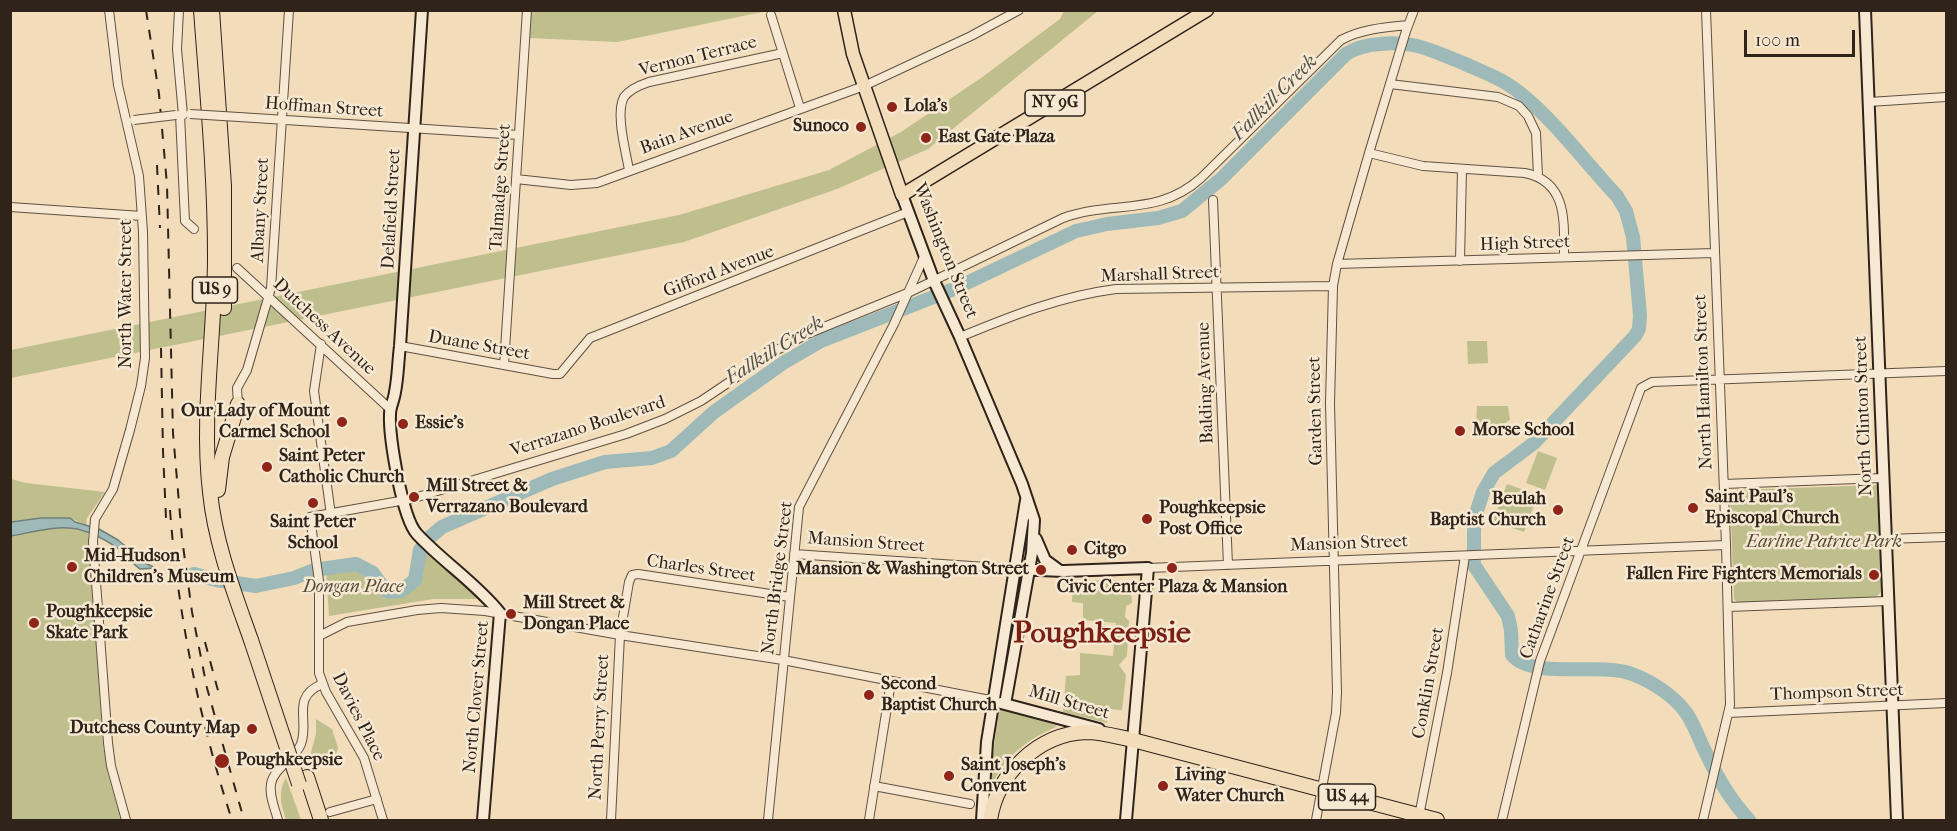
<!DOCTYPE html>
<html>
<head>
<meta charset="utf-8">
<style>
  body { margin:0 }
  #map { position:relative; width:1957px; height:831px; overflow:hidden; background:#f2dcba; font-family:"IM FELL French Canon",serif }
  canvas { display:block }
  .frame { position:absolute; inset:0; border:12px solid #2f231a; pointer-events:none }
  .scale { position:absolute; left:1744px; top:30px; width:111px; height:27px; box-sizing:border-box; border:3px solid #2f231a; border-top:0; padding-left:8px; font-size:18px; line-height:21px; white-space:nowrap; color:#2f231a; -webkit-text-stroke:4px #f7e8d2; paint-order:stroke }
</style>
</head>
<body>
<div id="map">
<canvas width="1957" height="831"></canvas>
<div class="frame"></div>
<div class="scale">100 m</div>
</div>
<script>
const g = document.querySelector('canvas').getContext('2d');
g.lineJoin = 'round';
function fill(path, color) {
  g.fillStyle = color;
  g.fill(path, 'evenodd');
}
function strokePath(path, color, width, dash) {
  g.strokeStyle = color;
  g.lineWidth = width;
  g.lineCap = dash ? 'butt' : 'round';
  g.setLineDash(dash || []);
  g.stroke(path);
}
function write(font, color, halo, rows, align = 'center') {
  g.font = font + ' "IM FELL French Canon",serif';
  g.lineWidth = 5;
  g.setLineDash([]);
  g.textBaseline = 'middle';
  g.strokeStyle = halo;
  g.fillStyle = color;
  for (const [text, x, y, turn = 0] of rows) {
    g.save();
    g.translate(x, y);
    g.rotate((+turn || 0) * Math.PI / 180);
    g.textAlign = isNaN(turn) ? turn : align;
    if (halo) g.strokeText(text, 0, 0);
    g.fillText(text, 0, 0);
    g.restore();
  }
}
fill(new Path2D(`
  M530 11H767L617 42 529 38Z
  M1064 11H1098L928 149 837 189 684 242 11 378V350L679 215 829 170 901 132 981 78 1060 19Z
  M1467 341H1487L1488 363 1468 364Z
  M1477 406H1508L1510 420 1496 429H1476Z
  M1538 451 1557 458 1545 490 1526 483Z
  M11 479 26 483 105 492 87 518 86 525 70 518 18 520 11 522Z
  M1507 484 1538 495 1524 532 1493 521Z
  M1879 485 1882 591 1876 597 1738 603 1734 599 1730 497 1736 490Z
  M57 527H65L88 533 103 745 108 775 121 820H11L10 536Z
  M421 548 474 595 476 599H433L329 616 326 568C364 564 360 559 385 590 392 593 397 593 404 590 423 581 413 564 421 548Z
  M1117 580C1128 583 1132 592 1132 603L1126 606 1125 617 1129 621 1127 656 1119 665 1126 675 1122 710 1107 709V723L1063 712 1066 676 1080 675V653L1113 656 1116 623 1083 620V603L1072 602 1073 581Z
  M1000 706 1022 711 1057 726C1050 730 1043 733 1036 737 1009 753 992 776 985 805Z
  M316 719 332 729 338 748 335 758 326 761 315 770 310 756 316 734Z
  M286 778 301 820H286C282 806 277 792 286 778Z`), '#bebf8d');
const water = new Path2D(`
  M41 518H70L75 522 99 529 118 540 147 564 156 568 140 569C132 564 127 555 119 549 75 519 59 527 11 536V522Z`);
fill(water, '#9dbab8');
strokePath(water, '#717e79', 1.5);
strokePath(new Path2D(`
  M194 574 216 580 256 586 294 578 314 570 356 564 373 573 385 590 390 592 401 591 415 580 420 550 430 537 442 527 552 479 605 462 652 458 671 451 714 412 783 363 821 341 954 289 1076 231 1107 224 1158 218 1182 211 1221 179 1346 54C1357 47 1367 45 1380 44 1415 40 1432 51 1463 63 1483 72 1503 79 1520 93 1556 122 1585 162 1617 196L1626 211 1633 237 1640 315 1639 329 1635 336 1534 443 1494 473 1483 492 1475 517 1474 532V565L1508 616 1511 630 1512 655C1532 680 1602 662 1632 674 1651 681 1675 696 1687 714 1695 726 1700 742 1707 755 1718 779 1731 801 1749 820`), '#9dbab8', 14);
const street = new Path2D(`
  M109 10 118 85 139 176 143 232 145 358 141 386 130 430 113 489 95 519 93 542 108 743 111 766 126 820
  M179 10 177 49 183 115
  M771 15 800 108
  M1390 84 1498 97 1519 106 1528 116 1536 133 1538 176
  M1869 102 1946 97
  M180 115 185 221 194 229
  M239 117 519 135
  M1369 153 1423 166 1525 173C1568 182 1564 222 1564 257
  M629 170C626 152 615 113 624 97 630 89 640 85 649 82L783 53
  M516 179 571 185 597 183 864 86 971 36 1019 10
  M1213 200 1228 565
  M10 207 142 216
  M1460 261 1462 169
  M1337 264 1714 253
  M237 268 390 409
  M960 337C1011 316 1061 296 1116 289L1333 286
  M321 344 314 391 331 515
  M400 346 553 374H560L590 338 908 212
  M504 365 527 10
  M238 404 237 388 247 370 271 288 289 10
  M1724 484 1883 478
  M1886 539 1946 537
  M794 554 1016 569
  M1148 568 1726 545
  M1728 607 1888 601
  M319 636 347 622 417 610 441 608 485 611 620 635 783 660 995 701
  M1728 713 1946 703
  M874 786 970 804
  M330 812 377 799
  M1419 816 1447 673 1465 556
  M278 820C275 809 269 796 271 784 274 767 295 760 301 744 310 720 290 698 322 684
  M383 820 364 758 326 692 319 673V581L310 517 411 499 626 434 665 419 701 401 777 350 807 334 910 292 1063 218C1112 200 1158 217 1201 178L1341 40C1361 29 1386 27 1408 25
  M611 820 620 635 629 582 632 575 638 574 790 597
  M768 820 799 507 894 324 924 257
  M869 820 891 682
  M1316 820 1336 713 1337 692 1330 403 1333 286 1337 264 1369 153 1406 31 1414 10
  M1502 820 1540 661 1641 388 1652 382 1946 371
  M1703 820 1730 705 1726 545 1706 10`);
const secondary = new Path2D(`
  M422 10 400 346C398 362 398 377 395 392 394 400 390 407 390 414 389 437 402 518 417 534 443 562 476 583 500 613L483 820
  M1865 10 1897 820
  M902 195 934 281 960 337 1022 484 1034 520 1032 553 1005 704
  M1036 539 1045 560 1060 571
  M1016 569 1064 571 1148 568 1126 820
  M1001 703 1099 729
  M982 820 987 742 1026 500`);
const primary = new Path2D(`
  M844 10 853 54 902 195 1207 10`);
const highway = new Path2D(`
  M201 10C207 92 215 174 215 256 215 333 201 416 210 492 215 543 234 592 251 640
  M212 10 224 186V308
  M218 490 222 457 238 404
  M307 777 321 820
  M990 820C997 774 1038 734 1086 732 1102 732 1118 737 1133 740L1437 820`);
strokePath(street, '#605142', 10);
strokePath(secondary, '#2f231a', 14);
strokePath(primary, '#2f231a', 15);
strokePath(highway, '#2f231a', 16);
strokePath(street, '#f7e8d2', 8);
strokePath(secondary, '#f7e8d2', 10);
strokePath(primary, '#f2dcba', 12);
strokePath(highway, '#f2dcba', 14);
strokePath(new Path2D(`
  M146 10 159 94 167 185 173 433 182 538 192 612 207 688 244 820
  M157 165 160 228
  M161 348 163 451 166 518
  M170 510C178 616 199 719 232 820
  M205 642 220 698`), '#2f231a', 2, [10, 10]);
const streetBridge = new Path2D(`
  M190 114 239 117
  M134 120 176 115`);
const highwayBridge = new Path2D(`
  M251 640 299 784`);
strokePath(streetBridge, '#605142', 10, []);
strokePath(highwayBridge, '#2f231a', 16, []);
strokePath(streetBridge, '#f7e8d2', 8);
strokePath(highwayBridge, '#f2dcba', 14);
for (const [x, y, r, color] of [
  [892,107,6,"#8f2418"],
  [861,127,6,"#8f2418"],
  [926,138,6,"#8f2418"],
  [342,422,6,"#8f2418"],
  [403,424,6,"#8f2418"],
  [1460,431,6,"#8f2418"],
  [267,467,6,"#8f2418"],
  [414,497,6,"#8f2418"],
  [313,503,6,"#8f2418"],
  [1693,508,6,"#8f2418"],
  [1558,510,6,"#8f2418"],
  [1147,519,6,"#8f2418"],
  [1072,550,6,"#8f2418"],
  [72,567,6,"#8f2418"],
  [1172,568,6,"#8f2418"],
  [1041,570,6,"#8f2418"],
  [1874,575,6,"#8f2418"],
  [511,614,6,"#8f2418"],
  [34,623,6,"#8f2418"],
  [869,695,6,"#8f2418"],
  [252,729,6,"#8f2418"],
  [222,761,8,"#8f2418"],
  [949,776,6,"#8f2418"],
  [1163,786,6,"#8f2418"]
]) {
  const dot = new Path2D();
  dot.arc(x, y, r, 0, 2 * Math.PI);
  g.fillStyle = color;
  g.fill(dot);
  strokePath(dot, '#f7e8d2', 2);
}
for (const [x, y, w] of [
  [1055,103,60],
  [215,290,45],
  [1347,797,57]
]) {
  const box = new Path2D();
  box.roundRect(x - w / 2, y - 13, w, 26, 4.5);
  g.fillStyle = '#f7e8d2';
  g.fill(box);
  strokePath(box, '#2f231a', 1.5);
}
write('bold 16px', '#2f231a', null, [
  ["NY 9G",1055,103],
  ["US 9",215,290],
  ["US 44",1347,797]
]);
write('18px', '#2f231a', '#f7e8d2', [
  ["Vernon Terrace",698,57,-14],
  ["Hoffman Street",324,108,4],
  ["Bain Avenue",687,133,-20],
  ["Talmadge Street",501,187,-86],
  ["Delafield Street",392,209,-87],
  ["Albany Street",261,210,-87],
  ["High Street",1525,244,-2],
  ["Washington Street",945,251,68],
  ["Gifford Avenue",719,272,-21],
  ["Marshall Street",1160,275,-2],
  ["North Water Street",127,294,-90],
  ["Dutchess Avenue",324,327,43],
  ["Duane Street",479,346,10],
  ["North Hamilton Street",1704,382,-92],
  ["Balding Avenue",1206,383,-92],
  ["Garden Street",1316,411,-91],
  ["North Clinton Street",1864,416,-92],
  ["Verrazano Boulevard",588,427,-18],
  ["Mansion Street",866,543,4],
  ["Mansion Street",1349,544,-2],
  ["Charles Street",701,569,8],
  ["North Bridge Street",778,578,-83],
  ["Catharine Street",1548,598,-70],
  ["Conklin Street",1429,683,-80],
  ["Thompson Street",1837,693,-2],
  ["North Clover Street",477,697,-85],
  ["Mill Street",1069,703,16],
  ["Davies Place",358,717,63],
  ["North Perry Street",600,727,-87]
]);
write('bold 18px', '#2f231a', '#f7e8d2', [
  ["Lola’s",904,107],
  ["Sunoco",849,127,"right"],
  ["East Gate Plaza",938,138],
  ["Our Lady of Mount",330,412,"right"],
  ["Carmel School",330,433,"right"],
  ["Essie's",415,424],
  ["Morse School",1472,431],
  ["Saint Peter",279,457],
  ["Catholic Church",279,478],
  ["Mill Street &",426,487],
  ["Verrazano Boulevard",426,508],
  ["Saint Paul's",1705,498],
  ["Episcopal Church",1705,519],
  ["Beulah",1546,500,"right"],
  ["Baptist Church",1546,521,"right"],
  ["Poughkeepsie",1159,509],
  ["Post Office",1159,530],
  ["Saint Peter",313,523,"center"],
  ["School",313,544,"center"],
  ["Citgo",1084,550],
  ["Mid-Hudson",84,557],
  ["Children's Museum",84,578],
  ["Mansion & Washington Street",1029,570,"right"],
  ["Fallen Fire Fighters Memorials",1862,575,"right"],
  ["Civic Center Plaza & Mansion",1172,588,"center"],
  ["Mill Street &",523,604],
  ["Dongan Place",523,625],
  ["Poughkeepsie",46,613],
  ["Skate Park",46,634],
  ["Second",881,685],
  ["Baptist Church",881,706],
  ["Dutchess County Map",240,729,"right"],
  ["Poughkeepsie",236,761],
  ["Saint Joseph's",961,766],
  ["Convent",961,787],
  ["Living",1175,776],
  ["Water Church",1175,797]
], 'left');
write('italic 18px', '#534a37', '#f7e8d2', [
  ["Earline Patrice Park",1824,543],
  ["Dongan Place",353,588]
]);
write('italic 20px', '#505049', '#f7e8d2', [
  ["Fallkill Creek",1275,98,-45],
  ["Fallkill Creek",775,351,-32]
]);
write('bold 30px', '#7a1f14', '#f7e8d2', [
  ["Poughkeepsie",1102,635]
]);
</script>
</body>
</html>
